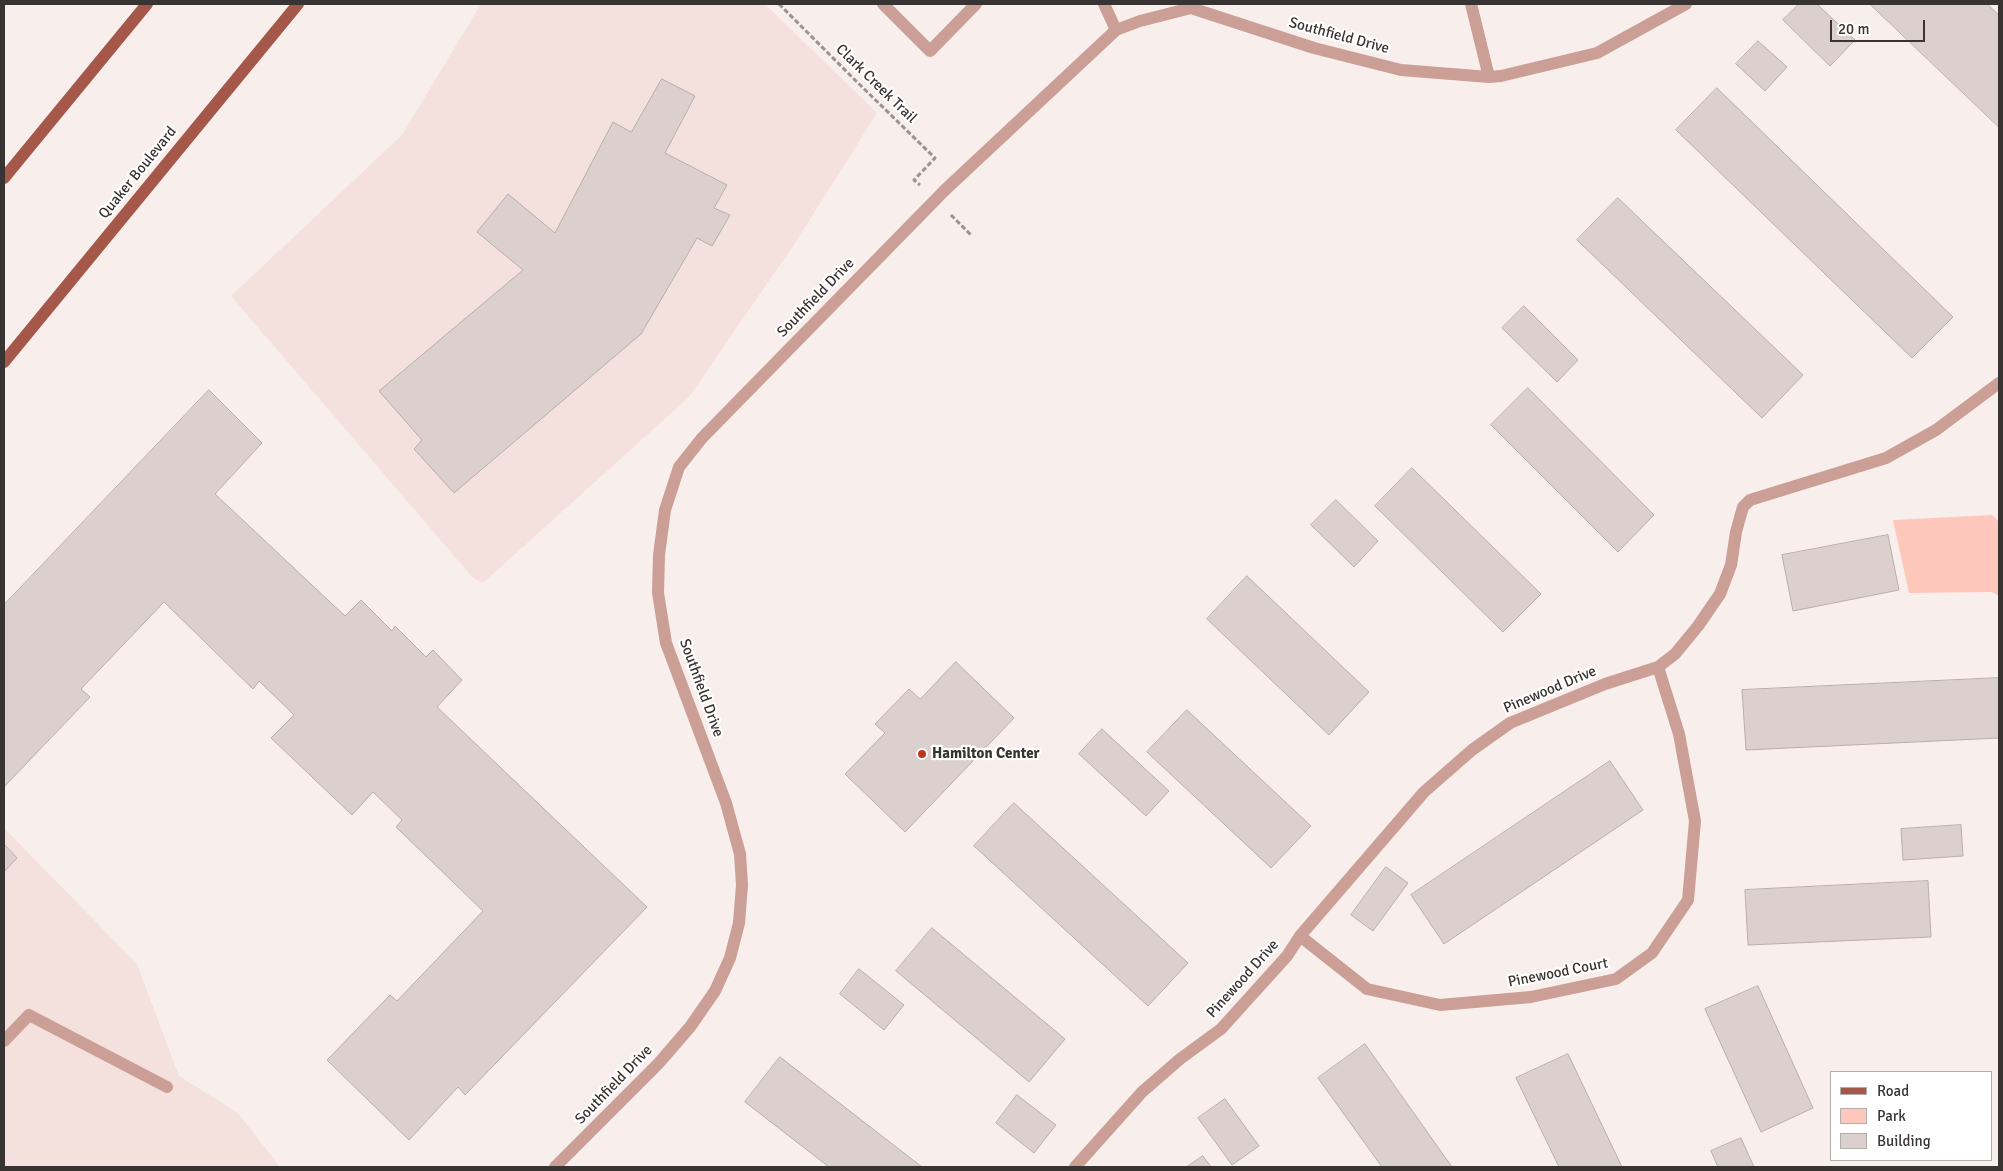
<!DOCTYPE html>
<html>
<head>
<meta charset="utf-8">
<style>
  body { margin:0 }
  #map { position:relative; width:2003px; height:1171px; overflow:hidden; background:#f8eeeb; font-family:Signika,sans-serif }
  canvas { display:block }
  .frame { position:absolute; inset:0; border:5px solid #383433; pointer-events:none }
  .legend { position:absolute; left:1830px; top:1071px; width:162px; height:90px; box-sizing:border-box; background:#fff; border:1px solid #afaead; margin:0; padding:6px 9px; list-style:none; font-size:15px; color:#383433 }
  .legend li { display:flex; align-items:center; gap:10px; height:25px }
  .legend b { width:25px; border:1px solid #afaead }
  .scale { position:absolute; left:1830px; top:20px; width:95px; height:22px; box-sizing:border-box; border:2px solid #383433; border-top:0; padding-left:6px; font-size:15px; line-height:18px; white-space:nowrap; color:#383433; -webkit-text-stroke:4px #fff; paint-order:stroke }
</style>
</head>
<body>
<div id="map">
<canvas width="2003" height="1171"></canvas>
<div class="frame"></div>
<ul class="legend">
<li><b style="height:6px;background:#a55849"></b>Road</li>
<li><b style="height:14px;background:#fec7bb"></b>Park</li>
<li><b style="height:14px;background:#dbd0ce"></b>Building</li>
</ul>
<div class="scale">20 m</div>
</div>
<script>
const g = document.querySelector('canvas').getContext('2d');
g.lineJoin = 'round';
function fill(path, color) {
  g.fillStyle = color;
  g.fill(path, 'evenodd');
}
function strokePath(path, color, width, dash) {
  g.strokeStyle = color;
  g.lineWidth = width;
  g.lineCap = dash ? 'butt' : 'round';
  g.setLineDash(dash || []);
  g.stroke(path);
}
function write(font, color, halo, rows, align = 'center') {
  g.font = font + ' Signika,sans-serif';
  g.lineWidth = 4.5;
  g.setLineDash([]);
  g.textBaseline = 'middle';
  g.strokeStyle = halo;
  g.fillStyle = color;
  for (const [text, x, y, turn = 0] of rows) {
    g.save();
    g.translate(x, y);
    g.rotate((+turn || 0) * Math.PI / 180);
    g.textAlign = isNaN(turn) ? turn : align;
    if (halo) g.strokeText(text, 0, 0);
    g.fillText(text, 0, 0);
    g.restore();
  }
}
fill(new Path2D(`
  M481 4H765L877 113 795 243 689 397 483 583 473 578 231 296 402 135Z
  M4 828 137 964 179 1076 238 1113 280 1167H4Z`), '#f4e1dd');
fill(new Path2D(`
  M1992 515 1999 521V596L1992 592 1909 593 1893 520Z`), '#fec7bb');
const building = new Path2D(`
  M1799 4H1817L1855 40 1830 66 1783 20Z
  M1870 4H1987L1999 15V127Z
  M1758 41 1787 67 1765 91 1736 64Z
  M662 79 695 96 665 153 727 185 714 208 730 215 712 246 697 238 641 334 454 493 414 449 422 440 379 391 523 270 477 232 508 194 555 233 613 122 631 132Z
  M1717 88 1953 317 1912 358 1676 130Z
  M1618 198 1803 375 1762 418 1577 240Z
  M1524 306 1578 360 1557 382 1502 328Z
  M1528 388 1654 515 1618 552 1491 425Z
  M209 390 262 443 215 494 345 616 361 600 392 631 395 626 426 657 433 650 462 680 437 707 647 907 465 1095 458 1087 409 1140 327 1060 390 995 397 1001 483 911 396 827 402 820 373 792 352 815 271 738 294 715 259 681 253 689 164 602 81 689 90 697 4 787V605Z
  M1412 468 1541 594 1503 632 1375 506Z
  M1336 500 1378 541 1354 567 1311 525Z
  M1888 535 1899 590 1793 611 1782 555Z
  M1247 576 1369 692 1329 735 1207 619Z
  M956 662 1014 718 905 832 845 774 885 733 875 724 909 689 920 699Z
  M1999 678V738L1746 750 1742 690Z
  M1187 710 1311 826 1271 868 1147 752Z
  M1102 729 1169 791 1146 816 1079 754Z
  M1610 761 1643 810 1444 944 1411 895Z
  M1014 803 1188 963 1148 1006 974 846Z
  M1961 825 1963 856 1903 860 1901 829Z
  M4 844 17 858 4 872Z
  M1386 867 1408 883 1373 931 1351 915Z
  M1928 881 1931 937 1748 945 1745 890Z
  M932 928 1065 1039 1029 1082 896 971Z
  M859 969 904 1005 884 1030 840 994Z
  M1758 986 1813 1108 1761 1132 1705 1009Z
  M1365 1044 1452 1167H1382L1318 1078Z
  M1568 1054 1622 1167H1559L1516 1078Z
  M780 1057 922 1167H829L745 1102Z
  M1017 1095 1056 1125 1034 1153 996 1123Z
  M1225 1099 1259 1146 1232 1165 1198 1118Z
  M1741 1138 1754 1167H1718L1711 1151Z
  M1203 1156 1211 1167H1187Z`);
fill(building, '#dbd0ce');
strokePath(building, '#b8aeac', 1);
strokePath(new Path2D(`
  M779 4 855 80 935 158 914 180 920 185
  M951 215 971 235`), '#9a9391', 3, [5, 2.5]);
strokePath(new Path2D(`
  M883 4 930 51 976 4
  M1104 4 1116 30
  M1471 4 1489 77
  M1300 936 1367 989 1440 1005 1531 997 1616 979 1652 953 1688 900 1695 821 1679 734 1658 667
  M4 1041 29 1015 167 1087
  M555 1167 658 1064 690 1027 715 991 730 958 739 923 742 885 740 854 726 803 666 643 658 593 659 555 665 510 679 467 702 438 945 190 1116 30 1140 21 1191 8 1314 48 1401 70 1489 77 1501 76 1597 53 1686 4
  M1075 1167 1142 1092 1180 1059 1221 1029 1287 956 1300 936 1424 792 1472 750 1510 723 1605 684 1658 667 1675 654 1698 626 1720 594 1731 565 1736 532 1743 507 1750 500 1886 458 1936 430 1999 383`), '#cb9f95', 12);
strokePath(new Path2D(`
  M4 178 147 4
  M4 362 298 4`), '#a55849', 12);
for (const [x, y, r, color] of [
  [922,754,5,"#c2361f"]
]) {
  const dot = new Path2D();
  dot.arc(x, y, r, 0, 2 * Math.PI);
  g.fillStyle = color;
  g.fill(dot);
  strokePath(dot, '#fff', 2);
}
write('15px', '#383433', '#fff', [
  ["Southfield Drive",1339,36,15],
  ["Clark Creek Trail",876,84,44],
  ["Quaker Boulevard",138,173,-51],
  ["Southfield Drive",816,298,-46],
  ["Southfield Drive",701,688,70],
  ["Pinewood Drive",1550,690,-23],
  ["Pinewood Court",1558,973,-11],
  ["Pinewood Drive",1243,979,-48],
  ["Southfield Drive",614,1085,-46]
]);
write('bold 15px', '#383433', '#fff', [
  ["Hamilton Center",932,754]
], 'left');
</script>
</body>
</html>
